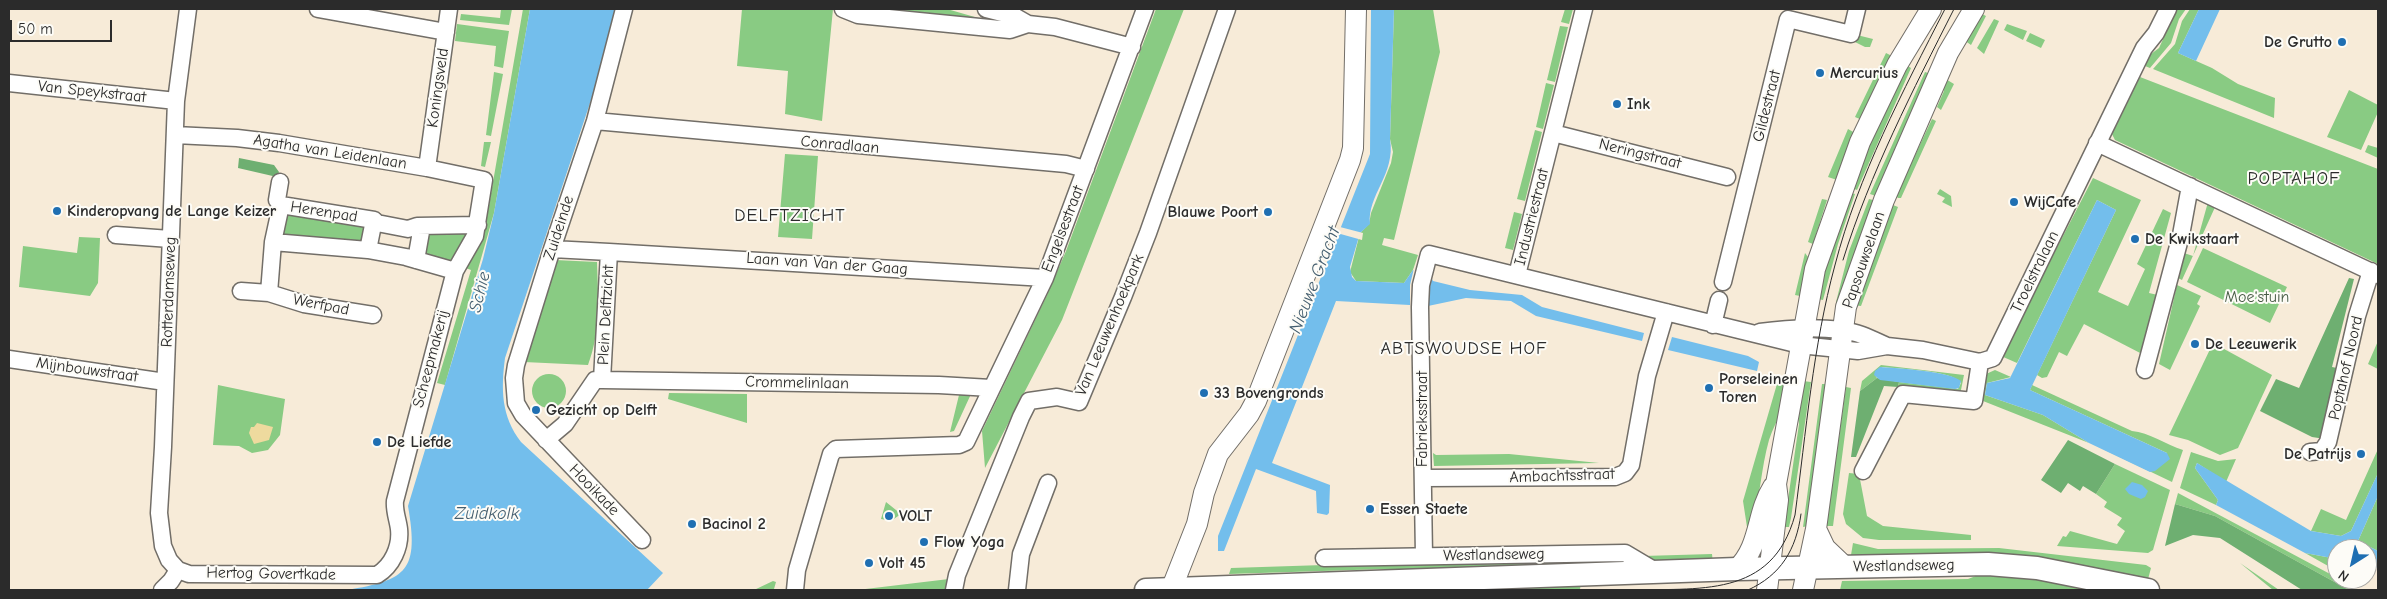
<!DOCTYPE html>
<html>
<head>
<meta charset="utf-8">
<style>
  body { margin:0 }
  #map { position:relative; width:2387px; height:599px; overflow:hidden; background:#f7ebd8; font-family:"Comic Neue",sans-serif }
  canvas { display:block }
  .frame { position:absolute; inset:0; border:10px solid #2b2b2b; pointer-events:none }
  .north { position:absolute; left:2327px; top:539px; width:50px; height:50px; box-sizing:border-box; background:#fdfcf7; border:1px solid #a9a8a5; border-radius:50%; rotate:215deg; font-size:14px; font-weight:700; line-height:20px; text-align:center; color:#2b2b2b }
  .north::after { content:''; display:block; margin:auto; width:18px; height:22px; background:#1f6fb2; clip-path:polygon(50% 0,100% 100%,50% 72%,0 100%) }
  .scale { position:absolute; left:10px; top:20px; width:102px; height:22px; box-sizing:border-box; border:2px solid #2b2b2b; border-top:0; padding-left:6px; font-size:15px; line-height:18px; white-space:nowrap; color:#2b2b2b; -webkit-text-stroke:4px #fdfcf7; paint-order:stroke }
</style>
</head>
<body>
<div id="map">
<canvas width="2387" height="599"></canvas>
<div class="frame"></div>
<div class="north">N</div>
<div class="scale">50 m</div>
</div>
<script>
const g = document.querySelector('canvas').getContext('2d');
g.lineJoin = 'round';
function fill(path, color) {
  g.fillStyle = color;
  g.fill(path, 'evenodd');
}
function strokePath(path, color, width, dash) {
  g.strokeStyle = color;
  g.lineWidth = width;
  g.lineCap = dash ? 'butt' : 'round';
  g.setLineDash(dash || []);
  g.stroke(path);
}
function write(font, color, halo, rows, align = 'center') {
  g.font = font + ' "Comic Neue",sans-serif';
  g.lineWidth = 4;
  g.setLineDash([]);
  g.textBaseline = 'middle';
  g.strokeStyle = halo;
  g.fillStyle = color;
  for (const [text, x, y, turn = 0] of rows) {
    g.save();
    g.translate(x, y);
    g.rotate((+turn || 0) * Math.PI / 180);
    g.textAlign = isNaN(turn) ? turn : align;
    if (halo) g.strokeText(text, 0, 0);
    g.fillText(text, 0, 0);
    g.restore();
  }
}
fill(new Path2D(`
  M501 9H512L509 25 460 20 461 14 500 18Z
  M523 9H530L494 213 445 385 437 383 471 270 463 267 485 228Z
  M742 9H833L822 121 785 114 788 71 737 66Z
  M848 9H947L1006 26Z
  M1156 9H1184L1062 320 985 468 982 431 1047 295 1066 251Z
  M1394 9H1433L1440 52 1394 240 1384 238 1382 245 1418 255 1413 270 1404 283 1356 281 1350 272 1360 233 1369 224 1371 213 1391 163 1393 152 1390 139Z
  M1565 9H1573L1569 24 1561 22Z
  M2177 9H2186L2179 19 2171 43 2150 68 2145 66 2151 54 2159 48Z
  M2190 9H2199L2178 53 2212 68 2238 84 2275 98 2274 118 2153 69 2175 44 2182 21Z
  M1976 11 1986 16 1971 45 1961 38Z
  M1994 19 1999 21 1984 54 1977 48Z
  M457 24 509 31 503 68 494 66 496 46 455 41Z
  M2007 24 2027 31 2023 40 2004 30Z
  M1560 26 1568 27 1555 82 1547 80Z
  M2030 33 2045 40 2041 48 2026 41Z
  M1857 35 1873 39 1870 47H1865L1855 42Z
  M1886 53 1892 56 1862 120 1855 117Z
  M1903 63 1911 68 1857 190 1846 186Z
  M494 72 503 74 491 136 486 135Z
  M1925 72 1937 76 1882 198 1870 194Z
  M2140 77 2378 169V264L2115 140 2112 134Z
  M1944 78 1954 84 1941 110 1937 107 1944 91 1941 84Z
  M1546 83 1554 85 1543 129 1536 127Z
  M2349 90 2378 105V112L2361 150 2327 137Z
  M1932 119 1936 121 1901 198H1898L1896 196Z
  M1848 129 1855 133 1840 181 1828 177Z
  M1535 130 1542 132 1525 201 1517 199Z
  M484 142H491L485 167 481 166Z
  M2368 145 2378 148V158L2365 152Z
  M785 154 818 156 812 239 778 237Z
  M2093 178 2141 200 2098 292 2128 306 2145 269 2137 264 2163 209 2171 213 2149 293 2158 295 2144 355 2084 324 2067 356 2059 352 2047 377 2042 378 2037 375 2116 210 2097 200 2017 363 2001 356Z
  M1940 189 1951 196 1952 207 1942 202 1945 198 1937 194Z
  M1845 191 1855 194 1838 244 1823 300 1818 299Z
  M1822 199 1827 200 1813 244 1808 242Z
  M1869 199 1881 202 1843 303 1836 302 1849 251Z
  M2208 202 2216 205 2182 280 2174 276 2181 252 2193 256Z
  M1888 203 1898 207 1861 306 1852 305 1858 297 1890 213Z
  M285 208 370 222 366 247 301 242 279 234Z
  M1514 212 1522 214 1513 250 1505 248Z
  M426 227 473 228 452 268 420 259Z
  M79 237 100 238 98 283 90 296 19 287 23 246 77 253Z
  M2203 248 2287 287 2270 323 2187 282Z
  M1805 253 1808 257 1800 296 1795 295Z
  M555 260 597 262C598 297 601 331 588 365L524 362Z
  M2177 285 2201 296 2197 304 2200 306 2170 370 2159 364Z
  M2378 341V369L2368 364Z
  M2213 343 2272 375 2238 448 2220 455 2188 440 2169 435Z
  M1881 365 1964 375 1960 395 1898 387 1899 382 1958 389 1961 383C1952 370 1899 369 1882 367L1875 375 1877 378 1860 391 1862 381Z
  M1995 370 2011 377 1987 383 1985 395 2043 415 2089 443 1978 399 1986 374Z
  M532 391a17 17 0 1 1 34 0a17 17 0 1 1-34 0Z
  M1779 377 1793 380C1789 402 1776 419 1769 440 1761 468 1760 499 1752 527H1747L1743 501Z
  M1803 381 1811 382 1791 518 1789 527H1784L1799 424 1796 403Z
  M1822 384H1827L1808 526 1803 527Z
  M218 385 285 399 280 435 268 450 252 453 239 446 213 445Z
  M2032 385 2132 431C2149 432 2166 445 2183 450L2172 482 2105 450 2167 453 2030 390Z
  M1846 387 1851 388 1833 526H1822L1828 487 1833 480Z
  M669 393 747 394V423L668 399Z
  M971 394 954 431 950 432 959 395Z
  M2378 449V473L2351 531 2341 536 2311 531 2321 509 2346 520Z
  M2191 452 2218 461 2236 459 2226 482 2197 463 2195 468 2218 500 2216 505 2180 488Z
  M1433 453 1436 455 1509 454 1599 463 1434 466Z
  M2115 464 2170 490 2153 550 2148 553 2057 546 2063 536 2066 537 2070 531 2117 544 2125 531 2117 525 2122 518 2104 507 2107 502 2096 494Z
  M1849 473 1859 474 1867 516 1883 526 1971 535V540H1879L1863 538 1846 524 1843 514Z
  M2178 493 2347 583 2349 590 2215 516 2175 504Z
  M2378 496V551L2358 541Z
  M886 502 901 514 891 521 881 519Z
  M1853 543 1878 549 1999 548 2146 565 2151 568 2147 583 1967 557 1956 553 1851 555Z
  M2305 553 2337 559V571Z
  M1712 554 1713 564 1658 566 1643 556Z
  M1617 559H1621L1634 567 1406 575 1385 569 1229 574 1231 568 1447 561 1448 565 1616 562Z
  M2240 563 2279 590H2273Z
  M1981 574 2084 583 2117 590H1840L1842 581 1968 579Z
  M949 579 945 590H857Z
  M773 581 776 582 774 589 754 590Z
  M1581 584 1580 589 1395 590Z`), '#89cb83');
fill(new Path2D(`
  M239 158 274 165 279 172 277 177 238 168Z
  M2349 278 2354 279 2332 367 2342 369 2325 439 2312 437 2260 411 2276 379 2299 388Z
  M1877 378 1899 382 1898 387 1884 386 1856 457H1851L1860 391Z
  M2068 440 2115 464 2096 494 2083 486 2080 491 2068 483 2061 493 2041 480Z
  M2175 504 2215 516 2349 590H2302L2220 538 2193 535 2165 546Z`), '#6eaf71');
fill(new Path2D(`
  M257 423 273 427 269 440 254 444 249 433 251 427H254Z`), '#eeda9e');
fill(new Path2D(`
  M530 9H617L596 85 505 358C501 389 501 416 521 442L663 573 647 590H347C408 580 419 570 408 506L483 259 494 213Z
  M1371 9H1394L1390 139C1396 174 1367 195 1370 224L1360 233 1350 267 1352 277 1356 281 1404 283 1413 270 1431 277 1433 281 1470 290 1522 295 1542 307 1644 333 1642 341 1536 316 1511 301 1466 298 1428 306 1336 301 1272 463 1330 485 1329 513 1327 515 1317 513 1316 491 1256 469 1224 551H1218V536L1370 154Z
  M2199 9H2220L2196 61 2178 53Z
  M2097 200 2116 210 2030 390 2167 453 2170 459 2155 471 2150 472 2089 443 2043 415 1985 395 1987 383 2010 378Z
  M1672 337 1748 356 1759 362 1757 371 1668 350Z
  M1880 367C1896 368 1949 371 1961 381L1959 388 1955 389 1880 380 1874 375 1875 371Z
  M2197 463 2311 531 2341 536 2351 531 2378 473V496L2358 541 2378 551V567L2367 570V549H2337V559L2305 553 2216 505 2218 500 2195 468Z
  M2132 482 2142 485 2148 491 2145 497 2141 499 2129 494 2125 489Z`), '#73beec');
fill(new Path2D(`
  M1340 227 1363 233 1362 240 1337 233Z
  M1414 268 1432 274 1427 286V307L1410 306V285Z`), '#f7ebd8');
const minor = new Path2D(`
  M318 9 446 32
  M624 9 595 121 552 249 516 365 514 378 516 403 523 415 642 540
  M843 9 858 15 1010 30 1028 24
  M986 9 1014 16 1028 24 1055 27 1132 47
  M9 83 176 101
  M595 121 1066 164 1086 169
  M1553 133 1727 177
  M175 135 237 138 279 143 427 168 484 180 475 236 455 271 395 501C394 511 398 520 399 529 401 547 392 566 377 575L189 574 178 570 169 560 163 546 159 513 163 447 176 101 188 9
  M2097 143 2378 275
  M427 168 449 9
  M280 182 277 200 281 205
  M116 235 170 239
  M273 242 368 250
  M609 252 1045 278
  M416 260 422 226
  M455 271 406 257 368 250 374 220 377 223 408 229 417 226 478 225
  M1517 275 1584 9
  M1723 282 1788 19 1851 34 1857 9
  M241 291 269 293 273 242 281 205 374 220
  M269 293 304 304 373 315
  M1713 325 1719 300
  M1760 332C1788 328 1834 325 1862 335 1870 338 1878 342 1887 346
  M9 359 165 382
  M2145 370 2181 235 2190 186
  M602 380 939 385 991 388
  M546 440 565 424 595 380H602L609 252 552 249
  M2310 452 2322 451 2328 442 2357 316 2371 271
  M1863 471 1903 394 1974 401 1980 362
  M1423 478 1615 477 1625 473 1631 465 1647 376 1666 312
  M1424 556 1420 307 1421 285 1429 254 1800 345 1858 351 1887 346 1923 350 1980 362 1993 358 2144 48 2156 33 2168 9
  M1324 558 1625 553 1657 572
  M162 590 171 581 178 570
  M795 590 797 570 831 454 836 449 959 445 966 442 1045 278 1145 9
  M954 590 957 575 1021 417 1029 401 1057 397 1079 402 1123 297 1148 233 1227 9
  M1017 590 1021 554 1048 483`);
const tertiary = new Path2D(`
  M1816 529 1825 548 1845 567
  M1737 569C1761 546 1756 514 1773 487
  M1171 590 1197 524 1204 493 1218 454 1249 414 1256 401 1350 160 1353 148 1356 9
  M1767 590 1778 500 1776 484 1815 269 1860 142 1897 65 1931 9
  M1803 590 1816 529 1846 307 1884 200 1948 53 1974 9`);
const secondary = new Path2D(`
  M1146 590 1737 569 1988 564 2037 568 2148 590`);
strokePath(minor, '#726e68', 19);
strokePath(tertiary, '#726e68', 22);
strokePath(secondary, '#726e68', 25);
strokePath(minor, '#fff', 16);
strokePath(tertiary, '#fff', 20);
strokePath(secondary, '#fff', 22);
strokePath(new Path2D(`
  M1843 260C1870 173 1913 90 1954 9
  M1626 590C1699 588 1772 599 1795 515 1806 432 1813 346 1835 265 1858 176 1903 91 1945 9
  M1748 590C1781 575 1796 550 1801 514`), '#2b2b2b', 1);
for (const [x, y, r, color] of [
  [2342,42,5,"#1f6fb2"],
  [1820,73,5,"#1f6fb2"],
  [1617,104,5,"#1f6fb2"],
  [2014,202,5,"#1f6fb2"],
  [57,211,5,"#1f6fb2"],
  [1268,212,5,"#1f6fb2"],
  [2135,239,5,"#1f6fb2"],
  [2195,344,5,"#1f6fb2"],
  [1709,388,5,"#1f6fb2"],
  [1204,393,5,"#1f6fb2"],
  [536,410,5,"#1f6fb2"],
  [377,442,5,"#1f6fb2"],
  [2361,454,5,"#1f6fb2"],
  [1370,509,5,"#1f6fb2"],
  [889,516,5,"#1f6fb2"],
  [692,524,5,"#1f6fb2"],
  [924,542,5,"#1f6fb2"],
  [869,563,5,"#1f6fb2"]
]) {
  const dot = new Path2D();
  dot.arc(x, y, r, 0, 2 * Math.PI);
  g.fillStyle = color;
  g.fill(dot);
  strokePath(dot, '#fdfcf7', 2);
}
write('bold 16px', '#2b2b2b', '#fdfcf7', [
  ["De Grutto",2332,42,"right"],
  ["Mercurius",1830,73],
  ["Ink",1627,104],
  ["WijCafe",2024,202],
  ["Kinderopvang de Lange Keizer",67,211],
  ["Blauwe Poort",1258,212,"right"],
  ["De Kwikstaart",2145,239],
  ["De Leeuwerik",2205,344],
  ["Porseleinen",1719,379],
  ["Toren",1719,397],
  ["33 Bovengronds",1214,393],
  ["Gezicht op Delft",546,410],
  ["De Liefde",387,442],
  ["De Patrijs",2351,454,"right"],
  ["Essen Staete",1380,509],
  ["VOLT",899,516],
  ["Bacinol 2",702,524],
  ["Flow Yoga",934,542],
  ["Volt 45",879,563]
], 'left');
write('16px', '#2b2b2b', '#fdfcf7', [
  ["Koningsveld",438,88,-82],
  ["Van Speykstraat",92,92,6],
  ["Gildestraat",1767,106,-76],
  ["Conradlaan",840,145,5],
  ["Agatha van Leidenlaan",330,152,9],
  ["Neringstraat",1640,154,14],
  ["Herenpad",324,212,9],
  ["Industriestraat",1532,217,-76],
  ["Zuideinde",559,228,-72],
  ["Engelsestraat",1063,229,-69],
  ["Papsouwselaan",1864,260,-71],
  ["Laan van Van der Gaag",827,264,4],
  ["Troelstralaan",2035,272,-64],
  ["Rotterdamseweg",169,292,-88],
  ["Werfpad",321,305,11],
  ["Plein Delftzicht",606,315,-87],
  ["Van Leeuwenhoekpark",1110,325,-67],
  ["Scheepmakerij",431,359,-75],
  ["Poptahof Noord",2346,368,-77],
  ["Mijnbouwstraat",87,370,8],
  ["Crommelinlaan",797,383,1],
  ["Fabrieksstraat",1422,419,-90],
  ["Ambachtsstraat",1562,476,-2],
  ["Hooikade",594,490,46],
  ["Westlandseweg",1494,555,-1],
  ["Westlandseweg",1904,566,-1],
  ["Hertog Govertkade",271,574,1]
]);
write('16px', '#475b45', '#fdfcf7', [
  ["Moe'stuin",2257,297]
]);
g.letterSpacing = '1px';
write('18px', '#2b2b2b', '#fdfcf7', [
  ["POPTAHOF",2294,179],
  ["DELFTZICHT",790,216],
  ["ABTSWOUDSE HOF",1464,349]
]);
g.letterSpacing = '0px';
write('italic 18px', '#445e6f', '#fdfcf7', [
  ["Nieuwe Gracht",1315,280,-69],
  ["Schie",480,292,-76],
  ["Zuidkolk",487,514]
]);
</script>
</body>
</html>
